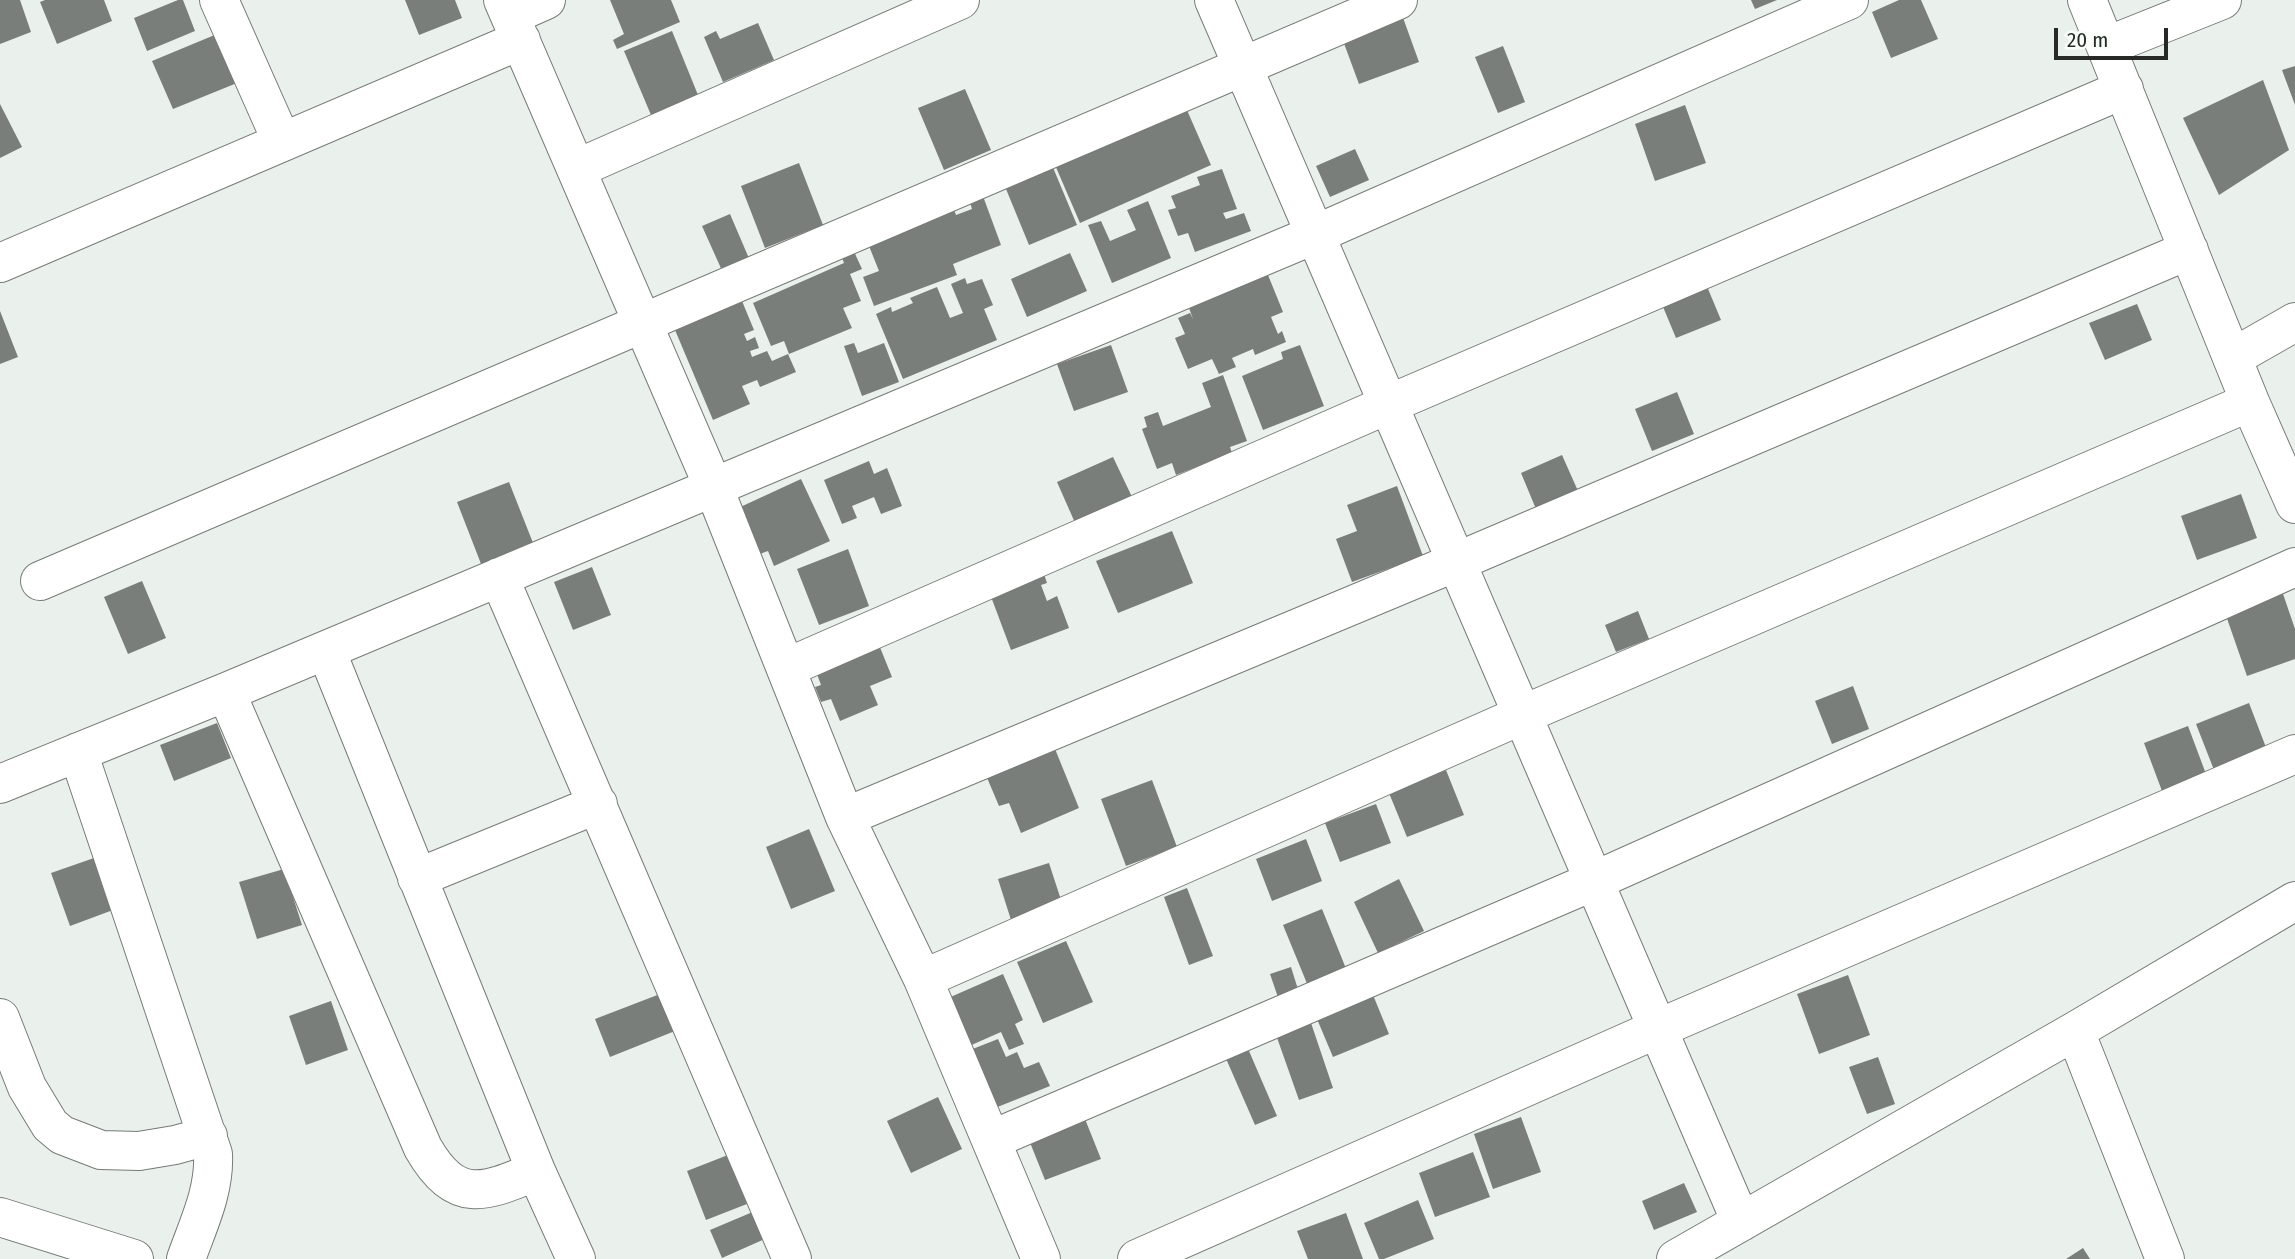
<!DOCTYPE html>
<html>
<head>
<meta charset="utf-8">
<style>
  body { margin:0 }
  #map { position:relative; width:2295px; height:1259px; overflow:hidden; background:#eaf0ec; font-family:"Fira Sans Condensed",sans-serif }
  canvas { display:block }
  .scale { position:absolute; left:2054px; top:28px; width:114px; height:32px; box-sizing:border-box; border:4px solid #272927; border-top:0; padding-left:9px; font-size:21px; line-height:24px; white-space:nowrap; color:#272927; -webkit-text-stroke:5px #f7fdf9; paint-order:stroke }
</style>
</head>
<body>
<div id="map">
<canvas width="2295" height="1259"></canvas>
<div class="scale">20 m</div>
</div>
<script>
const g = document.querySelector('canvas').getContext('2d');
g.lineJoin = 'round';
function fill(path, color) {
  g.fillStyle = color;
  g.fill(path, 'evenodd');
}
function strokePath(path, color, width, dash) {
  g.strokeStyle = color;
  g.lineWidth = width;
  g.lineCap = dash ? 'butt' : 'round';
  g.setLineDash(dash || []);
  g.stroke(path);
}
fill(new Path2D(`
  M0 0H20L31 32 0 44Z
  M45 0H104L112 21 57 44 40 2Z
  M178 0H183L195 31 147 51 134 18Z
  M405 0H455L462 18 419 35Z
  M610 0H671L680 22 617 49 613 40 624 34Z
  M1751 0H1777L1755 9Z
  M1899 0H1921L1938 39 1891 58 1872 12Z
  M1402 15 1419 62 1359 84 1342 38Z
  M758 23 774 60 723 82 704 37 716 31 720 39Z
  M672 31 698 95 651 115 624 51Z
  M217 34 237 83 173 109 152 61Z
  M1503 46 1525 102 1498 113 1475 57Z
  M2295 66V105L2282 70Z
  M2263 80 2289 150 2219 195 2183 118Z
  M965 89 991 150 944 170 918 108Z
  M1183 101 1211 165 1080 223 1052 158Z
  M0 104 22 147 0 158Z
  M1685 105 1706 163 1655 181 1635 124Z
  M1355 149 1369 180 1330 197 1316 166Z
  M1049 158 1077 225 1029 245 1006 189 1025 181 1021 169Z
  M799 163 823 225 765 248 741 186Z
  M1222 169 1237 209 1223 213 1226 219 1244 213 1251 231 1195 252 1188 233 1178 236 1168 210 1176 208 1171 196 1200 185 1197 177Z
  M980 188 1001 245 953 264 957 275 874 306 863 277 879 271 869 246 949 197 956 215 972 209 967 193Z
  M1148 201 1171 258 1112 283 1088 225 1101 221 1110 241 1136 230 1127 210Z
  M730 214 751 263 724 275 702 226Z
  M851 245 862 269 850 274 861 301 843 308 852 328 789 354 784 341 771 346 753 303 844 263 839 250Z
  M1070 253 1087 291 1027 317 1011 279Z
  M1268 275 1283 312 1271 317 1278 334 1282 331 1286 342 1255 355 1253 349 1232 358 1236 367 1219 374 1212 359 1188 369 1175 338 1185 334 1178 318 1190 313 1193 319 1189 308Z
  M965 278 967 284 982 279 993 305 984 309 997 340 903 379 876 314 891 307 892 312 913 303 910 298 937 287 950 318 963 313 951 284Z
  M1706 284 1721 320 1676 338 1661 302Z
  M742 301 754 330 744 334 747 341 755 337 759 348 750 351 752 357 767 351 772 361 788 354 796 372 760 387 757 380 742 386 750 404 713 420 675 330Z
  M2137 304 2152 340 2105 360 2089 323Z
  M0 311 18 357 0 364Z
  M854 343 858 353 884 343 899 382 862 396 844 346Z
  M1111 345 1128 392 1074 411 1057 364Z
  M1300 345 1324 406 1263 430 1242 376 1283 359 1281 352Z
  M1223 375 1247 441 1230 447 1232 453 1176 475 1172 463 1157 469 1142 429 1147 427 1144 417 1158 412 1163 426 1211 407 1202 383Z
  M1677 392 1694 434 1652 451 1635 409Z
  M1562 455 1578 491 1536 509 1521 473Z
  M1113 457 1133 499 1076 525 1057 482Z
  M869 461 874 474 887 468 902 506 881 514 874 497 852 506 857 518 842 524 824 480Z
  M801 479 830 541 774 566 768 551 757 555 736 509Z
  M509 482 535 548 483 569 457 502Z
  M1397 486 1423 556 1352 582 1336 539 1357 531 1347 505Z
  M2241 494 2257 538 2197 560 2181 516Z
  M1172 531 1193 583 1118 613 1096 561Z
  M848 549 869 606 819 625 797 569Z
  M1041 565 1047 583 1041 585 1047 601 1057 596 1069 628 1011 650 987 586Z
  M592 567 611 615 573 630 554 582Z
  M142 581 166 638 128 654 104 597Z
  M2281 588 2295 629V659L2247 676 2223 607Z
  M1638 611 1649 639 1616 652 1605 625Z
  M877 640 892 677 870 686 878 705 840 721 831 699 821 702 815 687 821 685 814 666Z
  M1853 686 1869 729 1832 744 1815 701Z
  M2249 703 2267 750 2214 770 2196 724Z
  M217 723 231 758 174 781 160 745Z
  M2188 726 2206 774 2162 791 2144 743Z
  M1053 744 1079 808 1021 833 1009 803 999 806 985 773Z
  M1446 770 1464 815 1407 837 1389 793Z
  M1152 780 1177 847 1126 866 1101 799Z
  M1376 804 1391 843 1340 862 1325 823Z
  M809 829 835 891 791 909 766 847Z
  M1306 839 1322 881 1272 901 1256 859Z
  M94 858 113 910 70 926 51 873Z
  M1049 863 1062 903 1011 920 998 879Z
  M284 869 302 925 257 939 239 882Z
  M1399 879 1424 931 1378 953 1354 902Z
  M1187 888 1213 956 1189 965 1164 897Z
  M1322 909 1347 971 1308 986 1283 925Z
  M1066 941 1093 1002 1043 1023 1017 962Z
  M1291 967 1301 999 1281 1006 1270 974Z
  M1003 974 1023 1020 1015 1024 1024 1044 1009 1050 1001 1032 967 1047 946 999Z
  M1848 975 1870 1035 1819 1054 1797 994Z
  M660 994 675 1031 610 1057 595 1019Z
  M1373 995 1389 1034 1333 1057 1317 1019Z
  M331 1001 348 1050 306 1065 289 1016Z
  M1310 1020 1333 1088 1299 1100 1275 1032Z
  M998 1039 1006 1057 1017 1052 1024 1068 1039 1062 1050 1086 990 1110 965 1052Z
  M1246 1044 1277 1116 1255 1125 1224 1054Z
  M1878 1057 1895 1104 1867 1114 1849 1067Z
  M938 1097 962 1149 911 1173 887 1121Z
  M1083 1114 1101 1159 1045 1180 1027 1135Z
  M1521 1117 1541 1172 1493 1189 1474 1134Z
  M1473 1152 1490 1197 1435 1217 1419 1173Z
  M733 1153 752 1202 706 1220 687 1171Z
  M1684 1183 1697 1212 1654 1230 1642 1201Z
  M1418 1200 1434 1239 1384 1259H1379L1364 1223Z
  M755 1211 767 1238 722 1258 710 1230Z
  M1346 1213 1363 1259H1308L1297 1231Z
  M2083 1248 2090 1259H2066Z`), '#797e7b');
const minor = new Path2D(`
  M219 0 282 142
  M503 0 713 486 845 817 923 979 1041 1259
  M1214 0 1741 1222
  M2087 0 2250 402 2295 504
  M510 16 546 0
  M2107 46 2222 0
  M576 169 960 0
  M0 263 521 40
  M2232 358 2295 322
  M499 577 792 1259
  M40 581 1398 0
  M326 650 536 1171 576 1259
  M786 668 1389 404 2124 89
  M226 692 423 1148C456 1205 484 1193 536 1171
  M78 752 213 1154C215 1191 198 1225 186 1259
  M0 784 226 692 1316 234 1849 0
  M845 817 1456 562 2189 250
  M417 878 598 804
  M923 979 1522 715 2250 402
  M0 1018 27 1087 50 1125 62 1135 101 1150 139 1151 175 1145 208 1136
  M2075 1031 2165 1259
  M991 1140 1594 881 2295 567
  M0 1217 134 1259
  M1137 1259 1657 1029 2295 754
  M1676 1259 2075 1031 2295 901`);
strokePath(minor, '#767b77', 40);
strokePath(minor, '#fff', 38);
</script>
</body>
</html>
